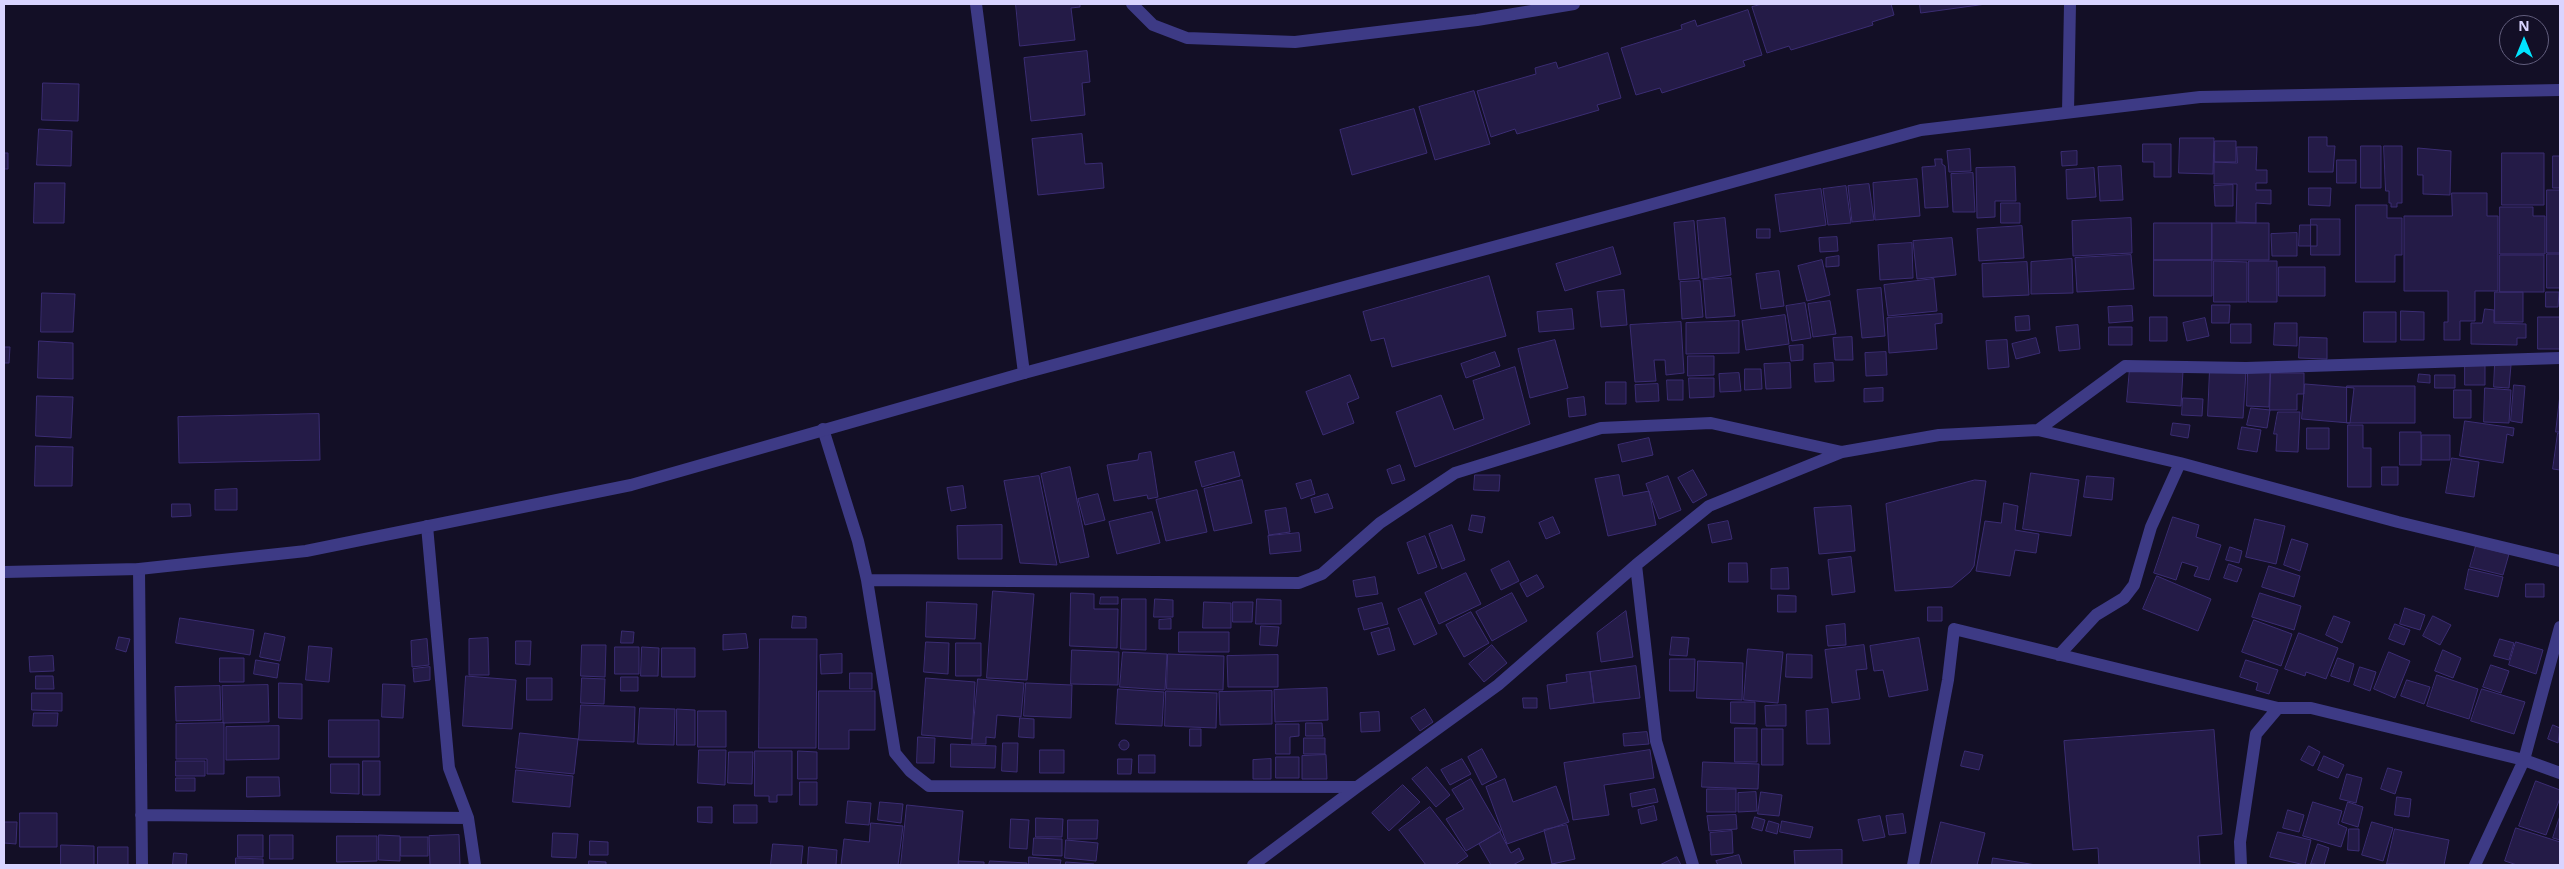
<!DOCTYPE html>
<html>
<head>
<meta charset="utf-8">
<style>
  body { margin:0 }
  #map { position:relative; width:2564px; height:869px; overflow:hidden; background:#130f26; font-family:"Open Sans",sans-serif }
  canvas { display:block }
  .frame { position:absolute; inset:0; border:5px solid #d9d4ff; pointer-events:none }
  .north { position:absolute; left:2499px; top:15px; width:50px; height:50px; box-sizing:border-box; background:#130f26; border:1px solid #625e7d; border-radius:50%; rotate:0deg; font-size:14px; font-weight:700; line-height:20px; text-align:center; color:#d9d4ff }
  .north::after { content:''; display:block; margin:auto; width:18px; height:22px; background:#00e5ff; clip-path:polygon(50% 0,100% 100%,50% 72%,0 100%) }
</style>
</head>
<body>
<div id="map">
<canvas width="2564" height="869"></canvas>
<div class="frame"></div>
<div class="north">N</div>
</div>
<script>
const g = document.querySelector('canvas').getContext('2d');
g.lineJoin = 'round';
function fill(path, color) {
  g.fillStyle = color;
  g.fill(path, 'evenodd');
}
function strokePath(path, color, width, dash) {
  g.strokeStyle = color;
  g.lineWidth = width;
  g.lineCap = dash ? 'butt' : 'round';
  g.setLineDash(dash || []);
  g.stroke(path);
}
const building = new Path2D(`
  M1016 4H1080V7L1071 8 1075 40 1020 46Z
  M1763 4H1891L1894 15 1872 22 1873 25 1791 50 1789 46 1767 53 1752 7Z
  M1920 4H1986L1921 13Z
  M1748 10 1762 55 1743 61 1745 66 1662 93 1660 88 1636 95 1621 48 1682 29 1681 25 1695 20 1697 26Z
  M1087 51 1090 82 1082 83 1085 115 1031 121 1024 58Z
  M1608 53 1621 98 1597 105 1599 110 1517 134 1515 129 1491 137 1477 91 1536 74 1535 68 1556 62 1558 68Z
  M43 83 79 84 78 121 42 120Z
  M1474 91 1490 144 1435 160 1419 107Z
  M1414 109 1427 153 1352 175 1340 130Z
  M39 129 72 131 71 166 37 165Z
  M1082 134 1085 164 1102 163 1104 188 1038 195 1032 139Z
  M2309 137H2327V146H2335L2333 172H2309Z
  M2180 138H2214L2213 174 2179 173Z
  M2215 141H2236V162H2215Z
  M2143 144H2171V177H2154V162H2143Z
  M2361 146H2381V188H2361Z
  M2384 146H2402V203H2397V207H2391V203H2389V191H2386Z
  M2237 147H2257L2256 170H2267V183H2256V190H2271V204L2256 203V223L2236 222 2237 184H2214V162L2237 163Z
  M2418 148 2451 151 2450 195 2423 194V175H2418Z
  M1970 149 1971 171 1949 172 1947 151Z
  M2077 151V165L2062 166 2061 152Z
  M4 153H8V169H4Z
  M2502 153H2544V205H2502Z
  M2553 156H2560V188H2553Z
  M1935 159H1942V164L1945 166 1948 207 1925 208 1922 167 1935 166Z
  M2337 160H2356V183H2337Z
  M2121 166 2123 200 2100 201 2098 167Z
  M2015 167 2016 201H1995V217L1977 218 1976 168Z
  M2094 168 2096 197 2067 199 2066 170Z
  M1973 173 1975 212H1953L1951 174Z
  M1917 179 1920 216 1875 220 1873 183Z
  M35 183H65L64 223H34Z
  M1869 184 1874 220 1852 222 1848 186Z
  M2233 185V206H2215L2214 186Z
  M1846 186 1851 223 1828 225 1823 189Z
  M2309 188H2331L2330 206 2309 205Z
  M1821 189 1826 225 1780 232 1775 195Z
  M2547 190H2560V253H2547Z
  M2452 193H2487V216H2498V291H2475V321H2460V340H2444V322H2448V291H2404V216H2452Z
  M2001 203H2020V223H2001Z
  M2356 205H2387V218H2402V255H2395V282H2356Z
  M2500 207H2533V216H2545V254H2500Z
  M1725 218 1731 275 1702 279 1697 221Z
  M2131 218 2132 253 2073 256 2072 221Z
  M2311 219H2340V255H2311Z
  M1694 221 1699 278 1679 280 1674 223Z
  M2154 223H2212V260H2154Z
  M2212 223H2269V260H2212Z
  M2300 225H2317V246H2299Z
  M2022 226 2024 258 1979 261 1977 229Z
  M1757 229H1770V238H1757Z
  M2297 233V256H2272L2271 234Z
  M1837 237 1838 251 1820 252 1819 238Z
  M1952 238 1956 275 1917 279 1913 241Z
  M1912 243 1913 278 1880 280 1878 245Z
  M1613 247 1621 274 1565 291 1556 264Z
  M2547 254H2560V288H2547Z
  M2131 255 2134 289 2077 292 2075 258Z
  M2500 255H2544V292H2500Z
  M1839 256V266L1826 267V258Z
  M2072 259 2073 293 2031 294V262Z
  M1822 260 1830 295 1807 301 1798 266Z
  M2154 260H2212V296H2154Z
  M2214 261 2247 262V302H2214Z
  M2249 261H2277V302H2249Z
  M2027 262 2029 295 1983 297 1982 264Z
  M2279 267H2325V296H2279Z
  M1779 271 1784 306 1761 309 1756 274Z
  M1489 276 1506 336 1392 367 1384 338 1371 341 1363 312Z
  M1731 278 1735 316 1706 318 1703 280Z
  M1934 279 1937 311 1888 316 1884 285Z
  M1700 281 1703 317 1682 319 1680 282Z
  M1881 288 1885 336 1862 338 1857 290Z
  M1624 290 1627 325 1601 327 1597 292Z
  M2495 292H2523V322H2495Z
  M2546 292H2559L2558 307H2546Z
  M42 293 75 294 73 332H41Z
  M1830 301 1836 334 1813 337 1808 304Z
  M1805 303 1811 338 1792 341 1786 306Z
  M2212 305H2230L2229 323H2212Z
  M2132 306 2133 321 2109 323 2108 307Z
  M1572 309 1574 329 1539 332 1537 312Z
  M2485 309 2494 310V323L2526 324V338H2517V345L2471 344V323H2482Z
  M2401 311 2424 312V340H2401Z
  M2364 312H2396V342H2364Z
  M1942 314V323L1935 324 1937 349 1889 353 1887 318Z
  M1785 315 1789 344 1746 350 1742 321Z
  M2029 316 2030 330 2016 331 2015 317Z
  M2150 317H2167V341H2150Z
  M2538 317H2560V349H2538Z
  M2205 318 2209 336 2187 341 2183 323Z
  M1739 321V353L1686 354V323Z
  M1681 322 1684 373 1666 375 1665 360H1654L1656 381 1635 382 1630 325Z
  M2275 323H2297V346L2274 345Z
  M2231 324H2251V343H2231Z
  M2078 325 2080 349 2059 351 2056 327Z
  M2109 327H2132V345H2109Z
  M1852 337 1853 360H1835L1833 338Z
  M2300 337 2327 338V359L2299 358Z
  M2036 338 2040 353 2016 359 2012 344Z
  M1555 340 1568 388 1530 398 1518 349Z
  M2007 340 2009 367 1988 369 1986 341Z
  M39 341 73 343V379L38 378Z
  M1803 345V360L1791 361 1789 346Z
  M4 347H10L9 363H4Z
  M1495 352 1500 366 1466 378 1461 364Z
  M1886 352 1887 375 1866 376 1865 353Z
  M1688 356H1714V375L1688 376Z
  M1790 363 1791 388 1766 389 1764 364Z
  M1833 363 1834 381 1815 382 1814 364Z
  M2465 364H2485V385H2465Z
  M2495 364 2511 365 2509 388 2494 387Z
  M1515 367 1530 424 1415 467 1396 412 1441 395 1454 430 1484 419 1473 381Z
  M2130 368 2183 371 2181 406 2127 402Z
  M1745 369H1761L1762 389 1745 390Z
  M2210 369 2246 371 2243 418 2208 416Z
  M2248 371 2270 372 2269 407 2247 406Z
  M1739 373 1741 391 1720 392 1719 374Z
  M2271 373H2304V394H2297V410H2270Z
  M2419 374 2430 375V383L2418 382Z
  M1350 375 1359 398 1347 403 1354 423 1323 435 1306 392Z
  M2435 375H2455V388H2435Z
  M1689 378H1714V397L1690 398Z
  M1667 380H1683V400H1668Z
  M1606 382H1626V404H1606Z
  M1658 384 1659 401 1636 402 1635 385Z
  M2305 384 2354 388 2350 423 2302 419Z
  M2514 385 2525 386 2522 423 2511 421Z
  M2347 386H2415V423H2347Z
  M1883 388V401L1864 402V389Z
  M2485 388 2511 390 2509 423 2484 422Z
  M2454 390H2471V418H2454Z
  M2560 395V432H2556Z
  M37 396 73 397 71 438 36 436Z
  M1584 397 1586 415 1569 417 1567 399Z
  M2183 398 2203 399 2202 416 2182 415Z
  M2251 408 2270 410 2267 428 2247 425Z
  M2278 412H2300L2298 452 2276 451 2277 434H2274Z
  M319 414 320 460 179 463 178 417Z
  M2465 421 2514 428 2513 436 2507 434 2503 463 2460 456Z
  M2173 423 2190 425 2188 438 2171 435Z
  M2348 425H2363V448H2371V487H2348Z
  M2242 427 2261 430 2257 452 2238 449Z
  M2307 428H2329V449H2307Z
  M2400 432H2421V465H2400Z
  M2558 433H2560V470L2553 469Z
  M2422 435H2450V460H2422Z
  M1649 438 1653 455 1622 462 1618 445Z
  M36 446 73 447 72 486H35Z
  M1151 452 1158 497 1148 499 1147 495 1114 501 1107 465 1138 460 1139 454Z
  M1234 452 1240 476 1202 487 1195 462Z
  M2452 458 2479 462 2474 497 2446 493Z
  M1400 465 1405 480 1392 484 1387 470Z
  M1070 467 1089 557 1060 563 1041 474Z
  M2382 467H2398V485H2382Z
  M1693 470 1707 495 1693 503 1678 478Z
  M2031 473 2079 480 2071 536 2023 529Z
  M1475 475H1500L1499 491 1474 490Z
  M1619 475 1623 496 1649 491 1656 525 1608 536 1595 479Z
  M1039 476 1057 565 1020 563 1004 481Z
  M1668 476 1681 510 1659 519 1646 484Z
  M2087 476 2114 478 2112 500 2084 497Z
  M1242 480 1252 523 1214 531 1204 489Z
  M1311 480 1315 494 1301 499 1296 484Z
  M1975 480 1986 481 1974 566 1970 572 1952 587 1895 591 1886 504Z
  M963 486 966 508 951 511 947 488Z
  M237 489V510H215V490Z
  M1197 490 1207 532 1166 541 1156 500Z
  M1098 494 1105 520 1085 525 1078 499Z
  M1328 494 1333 508 1315 513 1311 499Z
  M2004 503 2018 506 2015 530 2039 534 2036 553 2015 550 2010 576 1976 571 1985 521 2001 523Z
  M172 504H190L191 516 172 517Z
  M1851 506 1855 551 1819 554 1814 508Z
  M1286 508 1290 532 1269 535 1265 511Z
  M1152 512 1160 543 1117 554 1109 522Z
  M1472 515 1485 517 1482 533 1469 530Z
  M1553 517 1560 533 1546 539 1539 523Z
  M2173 517 2199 525 2196 537 2221 545 2209 580 2194 576 2198 567 2182 562 2176 580 2154 573Z
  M2255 519 2285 526 2276 564 2246 557Z
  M1728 521 1732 539 1712 543 1708 525Z
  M1002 525V559H958L957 526Z
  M1452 525 1465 560 1442 569 1429 534Z
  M1299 533 1301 551 1270 554 1268 536Z
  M1425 536 1437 567 1418 574 1407 543Z
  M2292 539 2308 544 2300 571 2284 565Z
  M2476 546 2509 554 2503 575 2470 567Z
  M2230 547 2242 551 2239 563 2226 560Z
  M1851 557 1855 592 1832 595 1828 560Z
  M1509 561 1519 581 1501 590 1491 570Z
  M1729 563H1747L1748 582H1729Z
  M2229 564 2242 569 2237 582 2224 578Z
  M2269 566 2300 576 2294 597 2262 587Z
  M1788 568 1789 589H1771V569Z
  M2469 569 2503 577 2498 597 2465 589Z
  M1466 573 1481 604 1439 624 1425 593Z
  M1537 575 1544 587 1527 597 1520 584Z
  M2157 576 2211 599 2198 631 2143 609Z
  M1375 577 1378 594 1356 597 1353 581Z
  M2526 584H2544V597H2526Z
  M993 591 1034 594 1027 680 987 678Z
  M1071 593 1094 594V609H1118L1117 648 1070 646Z
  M1512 593 1527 621 1492 641 1476 612Z
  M2260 593 2301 606 2294 630 2252 617Z
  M1778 595 1796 596V612H1778Z
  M1101 597H1118V604H1100Z
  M1122 599H1146V650L1121 649Z
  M1155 599 1173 600V617H1154Z
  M1257 599 1281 600V624H1256Z
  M1421 599 1437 634 1414 645 1398 609Z
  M927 602 977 604 975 639 926 637Z
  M1204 602 1231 603V628H1203Z
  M1233 602H1253L1252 622H1233Z
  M1382 603 1388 624 1364 630 1358 609Z
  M1928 607H1942V621H1928Z
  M2405 608 2425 615 2420 630 2400 624Z
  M1626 611 1633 657 1601 662 1597 633Z
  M1471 612 1489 643 1464 657 1446 625Z
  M793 616 806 617V628H792Z
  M2334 616 2350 622 2342 643 2326 635Z
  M2433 616 2451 625 2440 645 2423 636Z
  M180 618 254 630 250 655 176 643Z
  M1171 619V629H1159V620Z
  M2254 620 2292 634 2281 666 2242 652Z
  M1845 624 1846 645 1828 646 1826 626Z
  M2395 624 2410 630 2404 645 2389 639Z
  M1261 626 1279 627 1277 646 1260 645Z
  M1389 628 1395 650 1378 655 1371 633Z
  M622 631 634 632 633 643H621Z
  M1179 632H1229V652H1179Z
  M265 633 285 637 280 661 260 657Z
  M2299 633 2338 648 2326 679 2306 672 2305 676 2285 669Z
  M746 634 748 648 723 650V635Z
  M119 637 130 639 126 652 116 649Z
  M1672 637 1689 638 1687 656 1670 655Z
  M488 638 489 675H469V639Z
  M1919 638 1928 690 1889 697 1883 670 1874 671 1870 646Z
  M427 639 429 665 412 667 411 641Z
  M760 639H817L816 748H759Z
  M2500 639 2514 643 2509 660 2494 656Z
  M516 641H531L530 665 516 664Z
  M926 642 949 643 948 674 924 672Z
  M2516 642 2543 650 2536 674 2509 665Z
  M956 643H981V676H956Z
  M582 645H606L605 677 581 676Z
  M1492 645 1507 663 1484 682 1469 664Z
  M1864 645 1867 669 1856 670 1860 699 1832 703 1825 650Z
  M309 646 332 648 329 682 306 680Z
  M615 647H639V674H615Z
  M642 647 659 648 658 676H641Z
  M662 648H695V677H662Z
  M1748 649 1783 652 1778 703 1744 700Z
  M1072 650 1119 652 1118 685 1071 684Z
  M2443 650 2461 658 2453 678 2435 671Z
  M1123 652 1167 654 1165 690 1120 687Z
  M2389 652 2410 661 2395 698 2374 689Z
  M842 654V673L821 674 820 655Z
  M1168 654 1224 656 1223 690 1167 689Z
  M1787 654 1812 655V678L1786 677Z
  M1278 655V687H1228L1227 656Z
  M53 656 54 671 30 672 29 657Z
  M220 658H244V682H220Z
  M2338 658 2354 664 2349 682 2331 676Z
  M1670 659H1695L1694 691H1670Z
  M256 660 279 664 277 678 254 674Z
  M2246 660 2278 670 2269 694 2256 690 2258 683 2240 677Z
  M1698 661 1743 663 1742 700 1697 698Z
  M2491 665 2509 671 2501 693 2483 687Z
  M1636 666 1640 698 1594 703 1590 672Z
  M430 667V680L414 682 413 669Z
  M2360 667 2376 672 2370 691 2354 685Z
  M1590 672 1594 703 1550 709 1547 685 1567 682 1566 675Z
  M850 673H872V689H850Z
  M2437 675 2478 689 2469 719 2427 706Z
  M36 676H53L54 689H36Z
  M466 676 516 680 512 729 463 726Z
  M621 677H638V691H621Z
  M527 678H552V700H527Z
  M582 678 605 679 604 704 581 703Z
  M926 678 975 682 972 739 922 735Z
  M978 679 1024 683 1021 717 997 715 995 738 986 737V744H972Z
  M2407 680 2430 687 2424 704 2401 696Z
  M279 683 302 684V719L279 718Z
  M1026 683 1072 685 1071 718 1024 716Z
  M383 684 405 685 403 718 382 717Z
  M268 685 269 722 223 723 222 686Z
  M220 686 221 720 176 721 175 687Z
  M1327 688 1328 720 1275 722 1274 690Z
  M1118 689 1164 692 1162 726 1116 724Z
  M2482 689 2525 702 2514 734 2471 721Z
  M819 691H875V730H849V749H819Z
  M1166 691 1217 693 1216 728 1165 726Z
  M1272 691V724L1220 725 1219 692Z
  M32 693H62V711L32 710Z
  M1523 698H1537V708H1524Z
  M1731 702H1755V724L1731 723Z
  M581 705 635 707 634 742 579 740Z
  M1786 705V726H1766L1765 706Z
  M640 708 675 709 674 745 638 744Z
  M677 709 695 710V745H677Z
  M1425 709 1433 722 1420 731 1411 718Z
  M1828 709 1830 744H1807L1806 711Z
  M698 711H726V747H698Z
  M1379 712 1380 731 1361 732 1360 713Z
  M34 713H58L57 726H33Z
  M1020 718 1034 719V738L1019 737Z
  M329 720H379V757H329Z
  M224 723V774H207V759H176V724Z
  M1306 723H1322L1323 736H1306Z
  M1276 724H1299V736L1290 737V754H1276Z
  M2553 725 2560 728 2558 743 2548 739Z
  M279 726V759L226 760V727Z
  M1735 728H1757V762H1735Z
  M1190 729H1201V746H1190Z
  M1762 729H1783V765H1762Z
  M2214 730 2222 834 2198 836 2200 865H2099L2098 848 2073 850 2064 741Z
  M1647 732 1649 744 1624 746 1623 734Z
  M520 733 578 739 574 774 516 768Z
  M918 737 935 738 934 763H917Z
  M1304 738H1325V754H1304Z
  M1119 745a5 5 0 1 1 10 0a5 5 0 1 1-10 0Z
  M1003 743H1018L1017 772 1002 771Z
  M951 744 996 746 995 768 951 767Z
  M2309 746 2320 752 2313 766 2301 760Z
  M1482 749 1497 777 1482 785 1468 757Z
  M699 750H726L725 785 698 783Z
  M1040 750H1064V773H1040Z
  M1650 750 1654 778 1604 785 1609 815 1573 820 1564 763Z
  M755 751H792V795H777V802H769V796H755Z
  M798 751 817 752V779H798Z
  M1965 751 1983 755 1979 770 1961 766Z
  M729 752H753L752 784 728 783Z
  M1139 755H1155V773H1139Z
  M1326 755 1327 779H1302V756Z
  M2324 756 2344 765 2338 778 2318 770Z
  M1276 757H1299V778H1276Z
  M1118 759H1132L1131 774H1118Z
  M1271 759V779H1253V760Z
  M1462 759 1471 774 1450 785 1441 770Z
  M176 761H205V776H176Z
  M363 761H380V795H363Z
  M1703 762 1759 764 1758 789 1702 787Z
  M331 764H359V794L331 793Z
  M1427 767 1450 795 1436 807 1412 779Z
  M2388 768 2402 772 2395 794 2381 789Z
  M516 770 573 776 570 807 513 802Z
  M2347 774 2362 778 2356 803 2340 799Z
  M247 777H279L280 796 247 797Z
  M176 778H195V791H176Z
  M1471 779 1501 831 1466 851 1446 819 1464 809 1452 790Z
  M1505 779 1513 802 1556 786 1569 822 1507 844 1486 787Z
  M2536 781 2560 790V798L2546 835 2519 826Z
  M800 782H817V805H800Z
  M1403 785 1420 802 1389 831 1372 813Z
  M1655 789 1658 802 1632 807 1630 794Z
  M1707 789H1736V812H1707Z
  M1756 792 1757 811 1738 812V793Z
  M1761 792 1782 795 1779 816 1758 814Z
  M2397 797 2411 799 2409 817 2395 815Z
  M848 801 871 803 869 825 846 823Z
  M880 802 903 804 901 823 878 820Z
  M2313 802 2342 811 2338 824 2347 828 2341 847 2303 836Z
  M2348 802 2363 807 2358 827 2342 822Z
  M734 805H757V823H734Z
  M907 805 963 811 958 865H901Z
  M1654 806 1657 820 1641 824 1638 810Z
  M698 807H712V823L698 822Z
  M1430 807 1468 856 1455 865H1426L1399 830Z
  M2288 810 2304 815 2299 832 2283 828Z
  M20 813H57V847H20Z
  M1903 814 1906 833 1889 835 1886 816Z
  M1736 815 1737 829 1709 831 1707 816Z
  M1880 816 1885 837 1863 841 1858 820Z
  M2560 816V840L2553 838Z
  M1755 817 1765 820 1762 831 1752 828Z
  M1036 818 1063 819 1062 837H1036Z
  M1011 819 1029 820 1027 849 1010 848Z
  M1068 820H1098L1097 839H1068Z
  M1769 821 1779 824 1777 834 1766 831Z
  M1782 821 1813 827 1810 838 1780 832Z
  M4 822H17L16 844 4 843Z
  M1941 822 1985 833 1977 865H1931Z
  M2372 822 2393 828 2383 861 2362 855Z
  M871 823 903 826 898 865H841L844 839 869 842Z
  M1567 825 1575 859 1552 864 1544 830Z
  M2516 828 2560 842V865H2517L2505 861Z
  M2349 829H2359V851L2348 850Z
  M2395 829 2449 840 2444 865 2387 864Z
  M1732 831 1733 853 1711 855 1710 833Z
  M1500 832 1511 853 1519 848 1524 859 1513 865H1491L1479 844Z
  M2278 832 2311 840 2305 865 2270 857Z
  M553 833 578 834 576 858 552 857Z
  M238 835H263V857H238Z
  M270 835H293V859H270Z
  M379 835 400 836V861L379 860Z
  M459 835 460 865H430L429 836Z
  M337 836H377V861L337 862Z
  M401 837H428V856H401Z
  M1034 838 1062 839V856L1033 855Z
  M1066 840 1098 843 1096 861 1065 858Z
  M590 841 608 842V855H590Z
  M773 844 803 846 801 865H771Z
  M2318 844 2329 848 2324 865 2311 864Z
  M61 845 94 846V865H61Z
  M98 847H128V865H98Z
  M809 847 837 850 836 865H808Z
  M1842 850V865H1795L1794 851Z
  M174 853 187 854 186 865H173Z
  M1739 855 1742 865H1718L1716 861Z
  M1029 857 1061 860 1060 865H1029Z
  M1677 857 1681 865H1660Z
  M236 858 263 859V865H236Z
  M1993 858 2036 865H1992Z
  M589 861 606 862V865H589Z
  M959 861 984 862V865H959Z
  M990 861 1027 863V865H989Z
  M1066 862 1094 864V865H1066Z`);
fill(building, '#241b47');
strokePath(building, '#3b2d73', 1);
strokePath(new Path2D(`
  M976 4 1024 373
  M1132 4 1153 25 1187 38 1295 42 1477 20 1574 4
  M2068 112 2070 4
  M823 429 858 541 867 580 895 753 910 771 929 786 1357 787
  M2038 430 2125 366 2246 368 2560 358
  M427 526 449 768 468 818 475 865
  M1636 565 1656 741 1693 865
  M139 569 142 865
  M867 580 1299 583 1322 574 1380 523 1455 473 1601 428 1711 423 1842 452
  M2059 655 2096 615 2124 598 2134 585 2151 527 2180 463
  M141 815 468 818
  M1253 865 1357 787 1498 685 1636 565 1709 506 1842 452 1939 435 2038 430 2180 463 2398 522 2560 561
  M1913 865 1948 680 1954 629 2278 708
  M2241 865 2240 842 2256 734 2278 708H2311L2524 760 2560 773
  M2475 865 2524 760 2560 627`), '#3d3a85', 12);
strokePath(new Path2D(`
  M4 572 139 569 306 551 631 485 1024 373 1631 210 1921 130 2200 97 2560 90`), '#3d3a85', 12);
</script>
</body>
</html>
